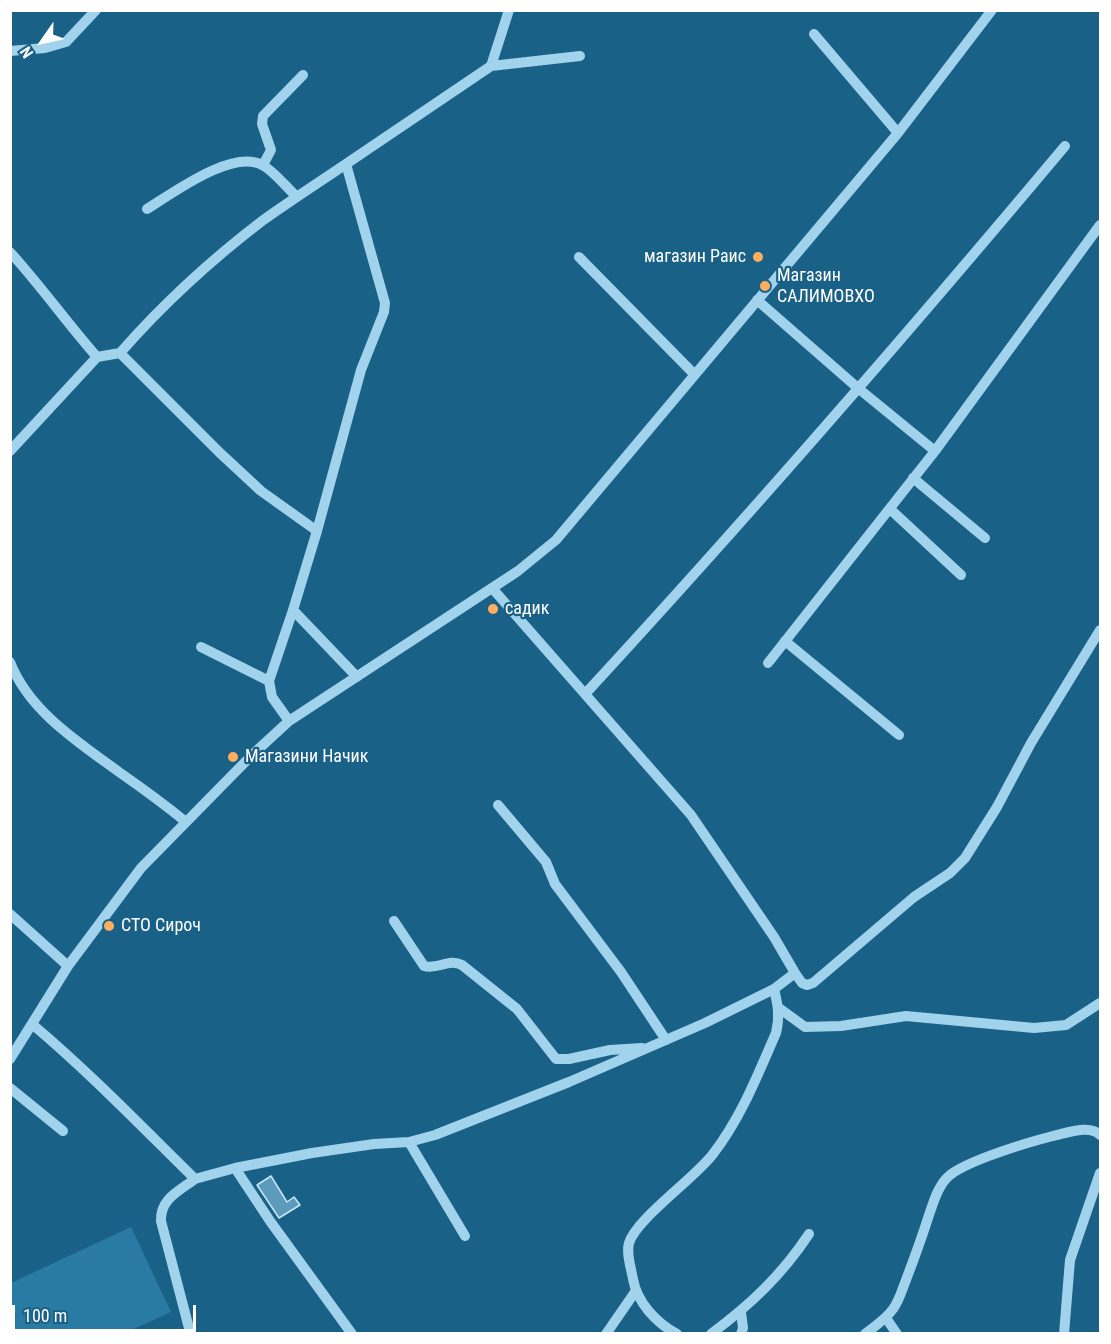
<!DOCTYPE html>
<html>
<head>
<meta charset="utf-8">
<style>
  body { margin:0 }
  #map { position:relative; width:1111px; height:1344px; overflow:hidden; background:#1a6187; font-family:"Roboto Condensed",sans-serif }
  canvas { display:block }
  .frame { position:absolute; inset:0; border:12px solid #fff; pointer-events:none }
  .north { position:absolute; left:12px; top:12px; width:60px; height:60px; -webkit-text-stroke:4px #1a6187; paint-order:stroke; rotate:236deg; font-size:16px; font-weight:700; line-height:24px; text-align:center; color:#fff }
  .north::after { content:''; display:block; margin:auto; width:21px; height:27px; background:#fff; clip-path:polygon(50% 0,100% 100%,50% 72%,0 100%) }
  .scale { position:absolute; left:12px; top:1305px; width:184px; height:27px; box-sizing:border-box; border:3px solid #fff; border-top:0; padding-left:8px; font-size:18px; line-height:21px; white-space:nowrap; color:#fff; -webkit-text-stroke:4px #1a6187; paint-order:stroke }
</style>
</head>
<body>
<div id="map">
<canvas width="1111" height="1344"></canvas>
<div class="frame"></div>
<div class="north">N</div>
<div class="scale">100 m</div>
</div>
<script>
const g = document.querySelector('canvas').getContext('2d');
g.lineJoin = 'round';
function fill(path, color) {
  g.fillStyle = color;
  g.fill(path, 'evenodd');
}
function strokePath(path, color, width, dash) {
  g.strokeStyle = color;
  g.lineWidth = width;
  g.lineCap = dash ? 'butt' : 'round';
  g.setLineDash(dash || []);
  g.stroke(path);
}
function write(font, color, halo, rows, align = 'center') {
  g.font = font + ' "Roboto Condensed",sans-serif';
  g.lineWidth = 4.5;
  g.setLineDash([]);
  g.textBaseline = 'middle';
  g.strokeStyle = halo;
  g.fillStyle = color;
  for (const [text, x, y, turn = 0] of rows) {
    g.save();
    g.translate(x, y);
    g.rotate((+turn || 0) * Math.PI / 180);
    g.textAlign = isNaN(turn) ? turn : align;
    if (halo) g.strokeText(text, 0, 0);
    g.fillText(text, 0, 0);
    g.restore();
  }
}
fill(new Path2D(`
  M131 1227 171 1312 125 1333H11V1283Z`), '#2a7ba4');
const building = new Path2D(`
  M271 1176 287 1202 294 1197 300 1205 279 1218 257 1185Z`);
fill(building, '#5c9bbb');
strokePath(building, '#c7e8f9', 1.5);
strokePath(new Path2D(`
  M814 34 898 133
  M10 51 45 48 66 42 96 10
  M491 66 580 56
  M263 165 271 150 262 124 263 116 303 75
  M147 209C173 193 232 149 262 165 273 170 287 188 297 197
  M10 252C41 286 67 323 97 357L120 353 219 452 261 491 317 531
  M579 257 694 374
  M757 300 859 389 935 451
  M120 353C163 304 211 260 262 221 290 201 318 183 346 164
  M10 451 97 357
  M913 478 985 538
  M890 509 961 575
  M492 588 691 815 774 937 795 973 802 983 807 985 813 983 914 897 950 873 965 858 997 807 1031 743 1100 630
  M785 641 899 735
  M201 647 269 681
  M10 662C29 711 78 742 119 772 142 788 164 804 186 822
  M768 663 935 451 1100 225
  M357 677 293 610 317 531 361 370 384 312 385 303 346 164 491 66 509 10
  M586 693C750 515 909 332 1065 146
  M289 721 272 697 269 681 293 610
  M498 805 546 862 555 884 621 972 666 1040
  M10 914 68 966
  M394 921 424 966C438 970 449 958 462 965L517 1009 556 1059H569L610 1050 642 1048
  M779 1008 805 1027 841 1026 906 1016 1034 1028 1066 1025 1100 1003
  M32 1024C90 1073 141 1126 195 1179L235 1168 312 1153 374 1144 409 1142 435 1135 569 1082 705 1023 774 989 795 973
  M10 1059 68 966 141 868 252 755 289 721 518 571 556 540 898 133 992 10
  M10 1088 63 1131
  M409 1142 465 1236
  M235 1168 270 1221 352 1334
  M741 1312 743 1328 741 1334
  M886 1318 897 1334
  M190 1332 161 1221C160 1199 179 1191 195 1179
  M606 1334 635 1292
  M677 1334C656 1323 637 1302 633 1279 631 1268 626 1253 629 1243 636 1219 695 1178 713 1154 741 1118 758 1074 776 1033 780 1017 778 1005 774 989
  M711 1334C751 1304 781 1276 809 1234
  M865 1334C875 1326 886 1319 893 1309 899 1301 902 1290 906 1280 914 1259 922 1237 929 1215 934 1201 938 1185 950 1175 969 1160 1029 1142 1053 1136 1067 1133 1090 1124 1100 1135
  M1064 1334 1070 1260 1100 1173`), '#a2d3ec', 10);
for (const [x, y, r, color] of [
  [758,257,6,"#feae5e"],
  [765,286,6,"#feae5e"],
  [493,609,6,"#feae5e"],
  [233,757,6,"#feae5e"],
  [109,926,6,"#feae5e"]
]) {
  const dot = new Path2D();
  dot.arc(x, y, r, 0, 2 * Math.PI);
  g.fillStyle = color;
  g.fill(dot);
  strokePath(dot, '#1a6187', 2);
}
write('18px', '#fff', '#1a6187', [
  ["магазин Раис",746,257,"right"],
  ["Магазин",777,276],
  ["САЛИМОВХО",777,297],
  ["садик",505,609],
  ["Магазини Начик",245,757],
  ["СТО Сироч",121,926]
], 'left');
</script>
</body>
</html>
